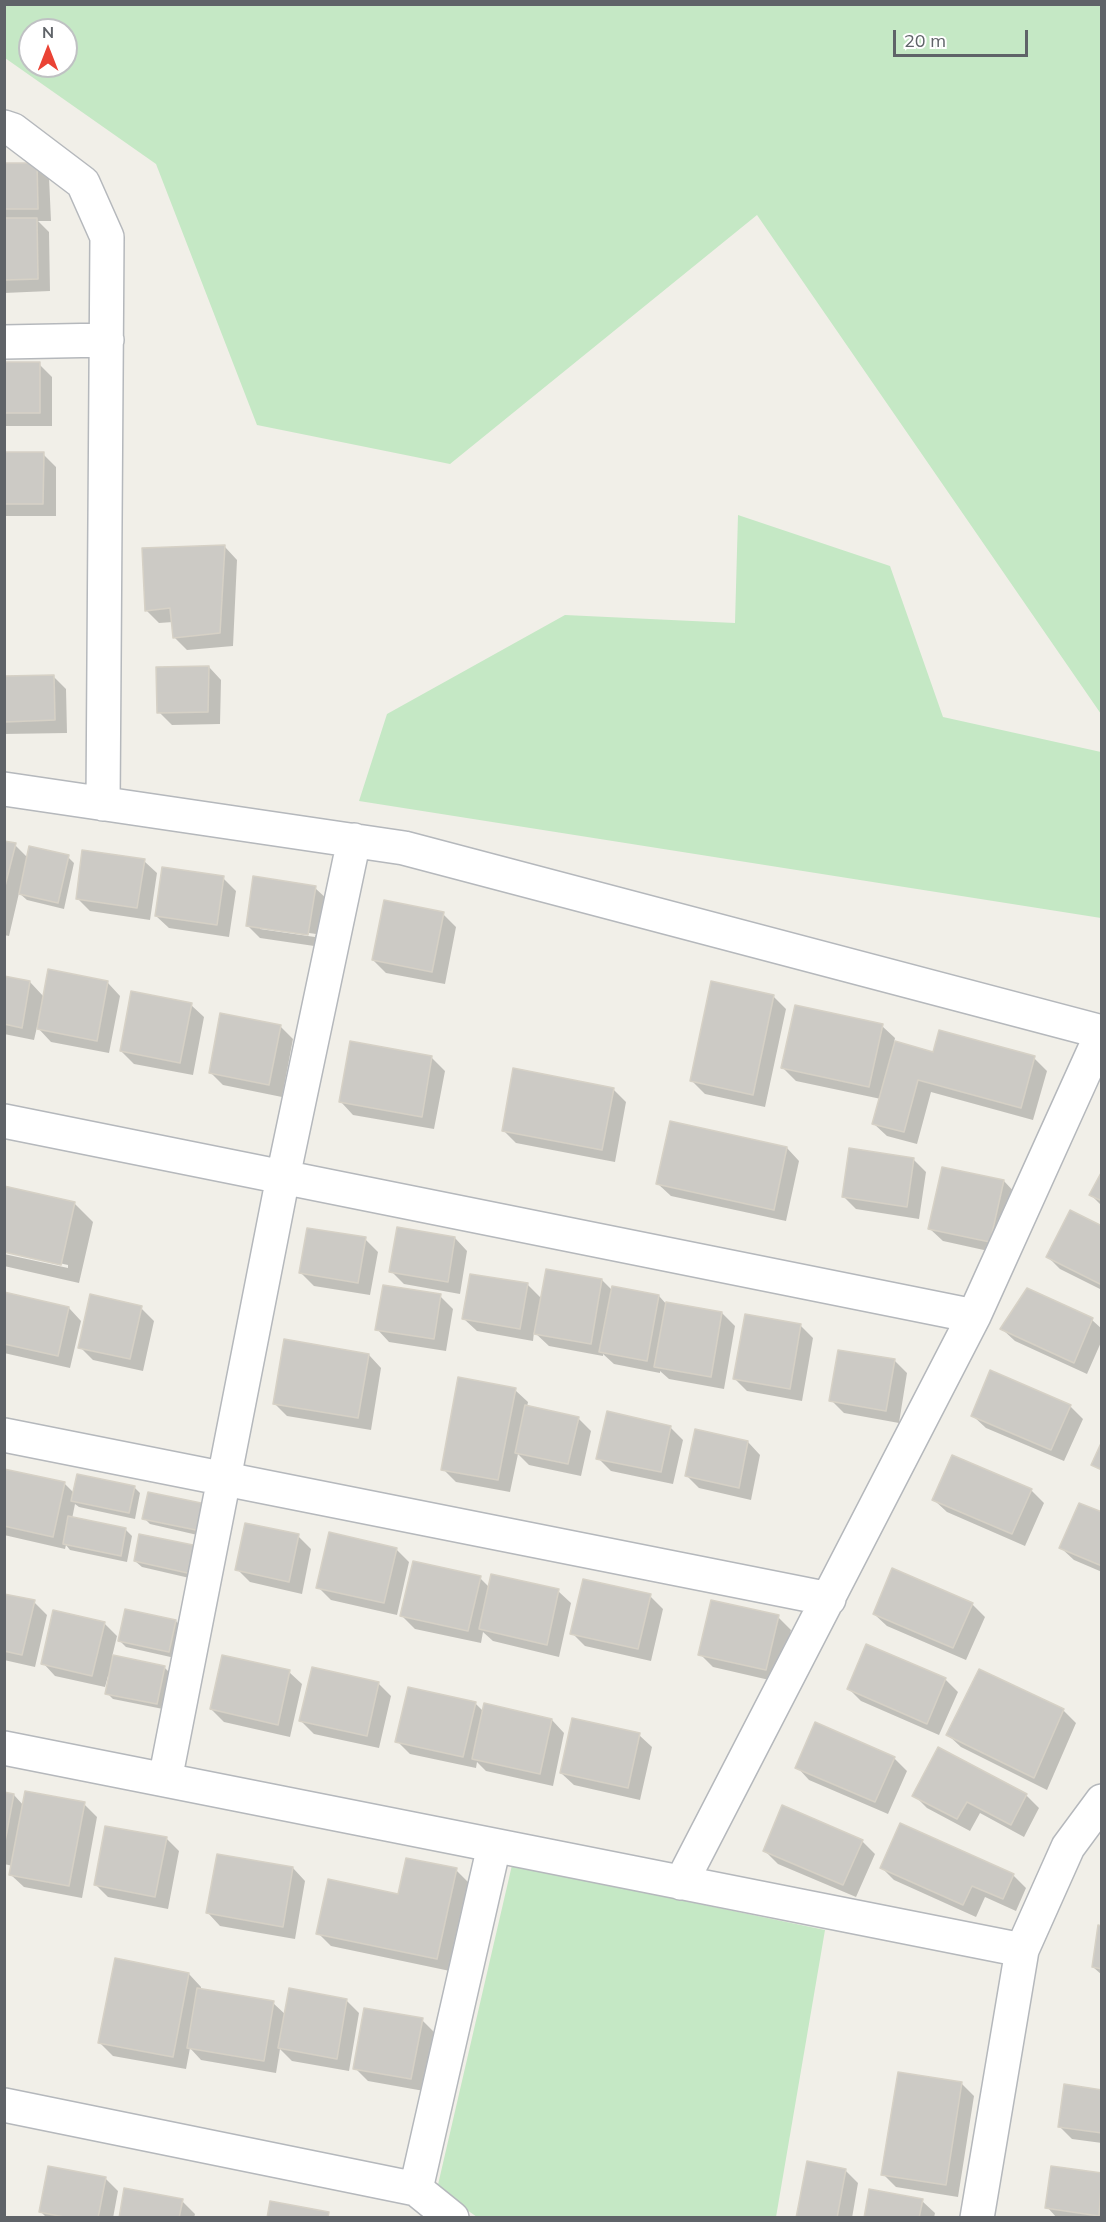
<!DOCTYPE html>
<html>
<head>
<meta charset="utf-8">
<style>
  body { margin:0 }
  #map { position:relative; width:1106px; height:2222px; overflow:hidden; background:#f1efe8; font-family:Mulish,sans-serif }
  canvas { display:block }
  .frame { position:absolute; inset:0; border:6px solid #5f6368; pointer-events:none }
  .north { position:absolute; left:18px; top:18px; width:60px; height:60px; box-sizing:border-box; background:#fff; border:2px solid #bfc1c3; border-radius:50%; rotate:0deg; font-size:16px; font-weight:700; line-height:24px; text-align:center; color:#5f6368 }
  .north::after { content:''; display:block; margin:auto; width:21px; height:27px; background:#ea4335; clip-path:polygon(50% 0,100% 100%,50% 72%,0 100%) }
  .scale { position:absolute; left:893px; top:30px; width:135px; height:27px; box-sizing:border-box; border:3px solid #5f6368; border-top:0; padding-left:8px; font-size:18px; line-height:21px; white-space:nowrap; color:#5f6368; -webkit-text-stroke:4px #fff; paint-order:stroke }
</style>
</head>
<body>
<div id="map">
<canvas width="1106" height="2222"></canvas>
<div class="frame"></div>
<div class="north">N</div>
<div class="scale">20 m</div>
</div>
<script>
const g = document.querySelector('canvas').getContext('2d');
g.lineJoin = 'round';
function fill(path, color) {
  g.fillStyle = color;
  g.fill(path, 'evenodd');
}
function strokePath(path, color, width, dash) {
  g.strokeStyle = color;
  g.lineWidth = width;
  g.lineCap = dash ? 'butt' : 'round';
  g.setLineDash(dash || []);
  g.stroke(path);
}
fill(new Path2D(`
  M5 4 1101 5V714L757 215 450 464 257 425 156 164 5 58ZM30 30H66V66H30Z
  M738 515 890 566 943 717 1101 752V918L359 801 387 714 565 615 735 623Z
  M512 1865 825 1930 776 2217H477L437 2189Z`), '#c5e8c5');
fill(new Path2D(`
  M37 164 49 177 51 221H38L49 232 50 291 4 293V165Z
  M4 363 39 364 52 377V426H4Z
  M4 454H43L56 467V516H4Z
  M225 547 237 560 233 646 187 650 174 637 173 622 159 623 146 610Z
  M209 667 221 680 220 724 172 725 159 712Z
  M53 676 66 689 67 733 4 734V677Z
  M4 843 15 845 28 858 68 857 74 863 64 909 27 900 19 893 9 936 4 935Z
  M144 861 157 873 150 920 90 911 77 898Z
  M223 878 236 891 229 937 169 928 156 916Z
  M315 888 328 900 321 947 260 938 247 925ZM260 926 316 934 315 937 260 929Z
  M443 914 456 927 445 984 386 973 373 960Z
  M4 978 30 982 44 997 108 983 120 996 109 1053 51 1042 37 1027 34 1040 4 1034Z
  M773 996 786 1009 765 1107 705 1094 692 1081Z
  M191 1005 204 1017 193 1075 134 1064 121 1051Z
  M280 1026 293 1039 282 1097 223 1085 210 1072Z
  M882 1026 895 1038 894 1043 934 1054 1034 1058 1047 1071 1033 1120 931 1092 917 1144 887 1136 874 1124 881 1099 796 1081 783 1068Z
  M432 1058 445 1071 434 1129 353 1115 341 1102Z
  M613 1089 626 1102 615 1162 516 1143 503 1130Z
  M787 1148 799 1161 786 1221 671 1196 658 1184Z
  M913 1159 926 1172 919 1219 856 1209 843 1196Z
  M1102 1174V1206L1091 1195Z
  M1004 1181 1016 1194 1002 1254 943 1241 930 1229Z
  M74 1203 93 1222 79 1283 4 1266V1254L68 1268V1265L4 1251Z
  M1102 1228V1290L1060 1269 1048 1257Z
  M455 1238 467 1251 460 1294 404 1284 391 1271Z
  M365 1239 378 1252 370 1295 314 1286 301 1273Z
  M602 1280 613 1291 659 1296 668 1306 722 1313 735 1326 724 1389 669 1379 660 1371V1373L614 1364 603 1354V1356L549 1346 534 1332 533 1341 477 1331 464 1319 527 1284 542 1299Z
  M4 1294 69 1308 81 1321 70 1368 4 1353Z
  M440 1296 453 1309 446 1351 389 1342 377 1329Z
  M141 1308 154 1321 143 1371 93 1360 80 1347Z
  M1092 1320 1102 1329V1340L1087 1374 1015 1341 1002 1329Z
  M800 1325 813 1338 802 1401 747 1391 735 1379Z
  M369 1355 381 1368 371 1430 287 1416 274 1403Z
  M894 1360 907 1373 899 1423 844 1413 831 1400Z
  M515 1390 528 1402 527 1407 578 1418 591 1431 581 1476 529 1465 518 1454 510 1492 456 1482 443 1469Z
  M1070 1406 1083 1419 1064 1461 986 1428 973 1416Z
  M670 1427 683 1440 673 1484 611 1471 598 1458Z
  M748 1442 760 1455 751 1500 699 1488 686 1475Z
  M4 1470 64 1483 74 1493 134 1487 140 1493 135 1519 79 1507 75 1504 72 1519 126 1530 132 1536 127 1562 70 1550 66 1545 65 1549 4 1535Z
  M1031 1490 1044 1503 1025 1546 947 1512 934 1500Z
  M205 1505 206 1537 150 1524 144 1518Z
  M1102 1514V1572L1074 1560 1061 1548Z
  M298 1536 311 1549 302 1594 250 1582 237 1569Z
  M396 1549 409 1562 397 1615 331 1600 318 1587Z
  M204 1554 198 1580 142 1567 135 1561Z
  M480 1578 490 1588 558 1591 571 1603 559 1657 493 1641 483 1632 481 1643 415 1629 402 1616Z
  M4 1595 34 1602 47 1615 35 1667 4 1660Z
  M650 1596 663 1609 651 1661 585 1646 572 1633Z
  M972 1604 985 1617 966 1660 887 1626 874 1614Z
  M778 1617 791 1630 778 1682 713 1667 700 1654Z
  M176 1621 182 1628 175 1658 126 1647 120 1641Z
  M105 1624 117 1636 112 1657 164 1667 170 1673 163 1709 113 1699 107 1693 110 1677 108 1676 105 1687 55 1676 43 1663Z
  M289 1672 302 1684 290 1737 224 1722 211 1709Z
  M945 1679 958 1692 939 1735 861 1701 849 1689Z
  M378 1683 391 1696 379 1748 314 1734 301 1721Z
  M475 1703 484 1712 552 1720 564 1733 553 1786 486 1771 477 1762 476 1768 410 1754 397 1741Z
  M1063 1710 1076 1723 1047 1790 961 1747 948 1735Z
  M639 1735 652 1747 640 1800 574 1785 561 1773Z
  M939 1749 1026 1795 1039 1808 1024 1837 980 1813 970 1831 927 1808 914 1795Z
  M894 1758 907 1771 888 1814 809 1780 797 1767Z
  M4 1794 14 1795 24 1806 84 1804 97 1817 82 1898 24 1887 11 1875 13 1866 4 1864Z
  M166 1838 179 1851 168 1909 108 1897 95 1884Z
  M862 1841 875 1854 856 1897 778 1864 765 1851Z
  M881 1867 1013 1875 1026 1888 1016 1911 985 1897 976 1917 894 1880Z
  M293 1868 305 1881 295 1939 220 1926 208 1913Z
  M456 1870 469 1883 450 1971 331 1946 318 1933Z
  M1102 1927V1975L1093 1967Z
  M189 1974 201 1987V1991L273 2003 286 2015 346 2000 359 2013 349 2071 292 2061 280 2049 276 2073 201 2060 190 2048 186 2069 113 2056 100 2043Z
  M422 2020 435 2033 424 2091 368 2081 355 2068Z
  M962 2084 974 2096 958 2197 896 2187 883 2174Z
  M1102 2092V2143L1072 2139 1059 2126Z
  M845 2170 858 2183 852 2218H798Z
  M1102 2175V2218H1057L1047 2207Z
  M105 2178 118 2191 113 2218H47L41 2212Z
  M182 2201 195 2214 194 2218H120Z
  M922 2201 935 2213 934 2218H865Z`), '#0003');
const building = new Path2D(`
  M4 163H37L38 209H4Z
  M4 218H37L38 279 4 280Z
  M4 362H40V413H4Z
  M4 452H44L43 504H4Z
  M225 545 220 633 173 638 170 608 145 611 142 548Z
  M209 666 208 712 157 713 156 667Z
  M54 675 55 720 4 722V676Z
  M4 841 16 843 4 890Z
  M29 846 69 855 58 903 19 894Z
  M82 850 145 859 137 908 76 899Z
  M162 867 224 876 217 925 155 916Z
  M253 876 316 886 308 935 246 926Z
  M384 900 444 912 432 972 372 960Z
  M48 969 108 981 97 1041 37 1029Z
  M4 976 30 981 22 1028 4 1024Z
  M711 981 774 995 753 1095 690 1081Z
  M131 991 192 1003 180 1063 120 1051Z
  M795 1005 883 1024 869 1087 781 1068Z
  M220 1013 281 1025 269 1085 209 1073Z
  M939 1030 1035 1056 1021 1108 918 1080 904 1132 872 1124 895 1041 933 1052Z
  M350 1041 432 1056 422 1117 339 1102Z
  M513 1068 614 1088 602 1150 502 1131Z
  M670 1121 787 1147 774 1210 656 1184Z
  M849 1148 914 1158 907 1207 842 1197Z
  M942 1167 1004 1180 990 1242 928 1229Z
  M1102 1171V1201L1089 1195Z
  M4 1186 75 1202 61 1265 4 1252Z
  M1070 1210 1102 1226V1285L1046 1257Z
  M397 1227 455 1237 448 1282 389 1272Z
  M307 1228 366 1237 358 1283 299 1273Z
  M546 1269 602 1279 591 1344 534 1334Z
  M470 1274 528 1283 520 1329 462 1319Z
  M383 1285 441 1294 434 1339 375 1330Z
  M612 1286 659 1295 647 1361 599 1352Z
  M1027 1288 1093 1318 1074 1363 1000 1329Z
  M4 1292 69 1307 58 1356 4 1344Z
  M90 1294 142 1306 130 1359 78 1348Z
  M666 1302 722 1312 711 1377 654 1367Z
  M745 1314 801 1324 790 1389 733 1379Z
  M284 1339 369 1354 358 1418 273 1404Z
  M838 1350 895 1359 886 1411 829 1401Z
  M990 1370 1071 1405 1051 1450 971 1416Z
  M458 1377 516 1388 498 1480 441 1470Z
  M525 1405 579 1417 568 1464 515 1453Z
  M607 1411 671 1426 661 1472 596 1459Z
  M695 1429 748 1441 739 1488 685 1476Z
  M1102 1441V1470L1091 1465Z
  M952 1455 1032 1489 1012 1534 932 1500Z
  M4 1469 65 1482 53 1537 4 1526Z
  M77 1474 135 1486 129 1513 71 1501Z
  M148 1492 206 1504 201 1531 142 1519Z
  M1079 1503 1102 1512V1566L1059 1548Z
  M68 1516 126 1528 121 1556 63 1544Z
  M245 1523 299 1534 289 1582 235 1570Z
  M329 1532 397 1548 384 1603 316 1588Z
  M139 1534 198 1546 192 1574 134 1561Z
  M413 1561 481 1576 468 1631 400 1616Z
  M892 1568 973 1603 953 1648 873 1614Z
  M491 1574 559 1589 547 1645 479 1629Z
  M583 1579 651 1594 638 1649 570 1634Z
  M4 1594 35 1600 22 1655 4 1651Z
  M711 1600 779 1615 766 1670 698 1655Z
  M125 1609 176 1620 169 1652 118 1641Z
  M53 1610 105 1622 92 1676 41 1664Z
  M866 1644 946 1678 927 1724 847 1689Z
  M113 1655 165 1666 157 1704 105 1694Z
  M222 1655 290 1670 278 1725 210 1709Z
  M312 1667 379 1682 367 1736 299 1721Z
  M979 1669 1064 1709 1034 1778 946 1735Z
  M408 1687 476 1702 463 1757 395 1742Z
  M484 1703 552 1719 540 1774 472 1759Z
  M572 1718 640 1733 628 1788 560 1773Z
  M815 1722 895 1757 875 1802 795 1768Z
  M938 1747 1027 1794 1011 1825 967 1802 957 1819 912 1796Z
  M25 1791 85 1802 69 1886 9 1875Z
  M4 1792 14 1794 4 1847Z
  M782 1805 863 1840 843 1885 763 1851Z
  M900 1823 1014 1874 1003 1899 972 1886 963 1905 880 1868Z
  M105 1826 167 1837 155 1897 94 1885Z
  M217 1854 293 1867 283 1927 206 1913Z
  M406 1858 457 1868 437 1959 316 1934 328 1879 398 1894Z
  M1098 1925 1102 1926V1969L1092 1967Z
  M115 1958 189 1973 173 2057 98 2043Z
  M197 1988 274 2001 264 2061 187 2048Z
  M289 1988 347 1999 337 2059 278 2048Z
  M364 2008 423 2018 411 2079 353 2069Z
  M898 2072 962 2082 946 2185 881 2175Z
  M1064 2084 1102 2090V2133L1058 2127Z
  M807 2161 846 2169 837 2218H796Z
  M48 2166 106 2177 98 2218H69L39 2212Z
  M1051 2166 1102 2173 1099 2216 1045 2208Z
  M124 2188 183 2199 179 2218H119Z
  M869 2189 923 2199 919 2218H864Z
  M270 2201 329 2212 328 2218H267Z`);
fill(building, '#cccac5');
strokePath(building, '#d6d1c6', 1.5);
const minor = new Path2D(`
  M4 127 13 130 83 183 107 237 103 804
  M4 342 107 340
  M4 789 404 848 1102 1032
  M4 1121 974 1316
  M4 1435 829 1599
  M4 1748 1022 1950
  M165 1780 283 1177 354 840
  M681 1883 974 1316 1102 1033
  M4 2105 416 2189 452 2218
  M416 2189 494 1846
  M977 2218 1022 1950 1068 1847 1102 1801`);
strokePath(minor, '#b5b8bc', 36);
strokePath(minor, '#fff', 33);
</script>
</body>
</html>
